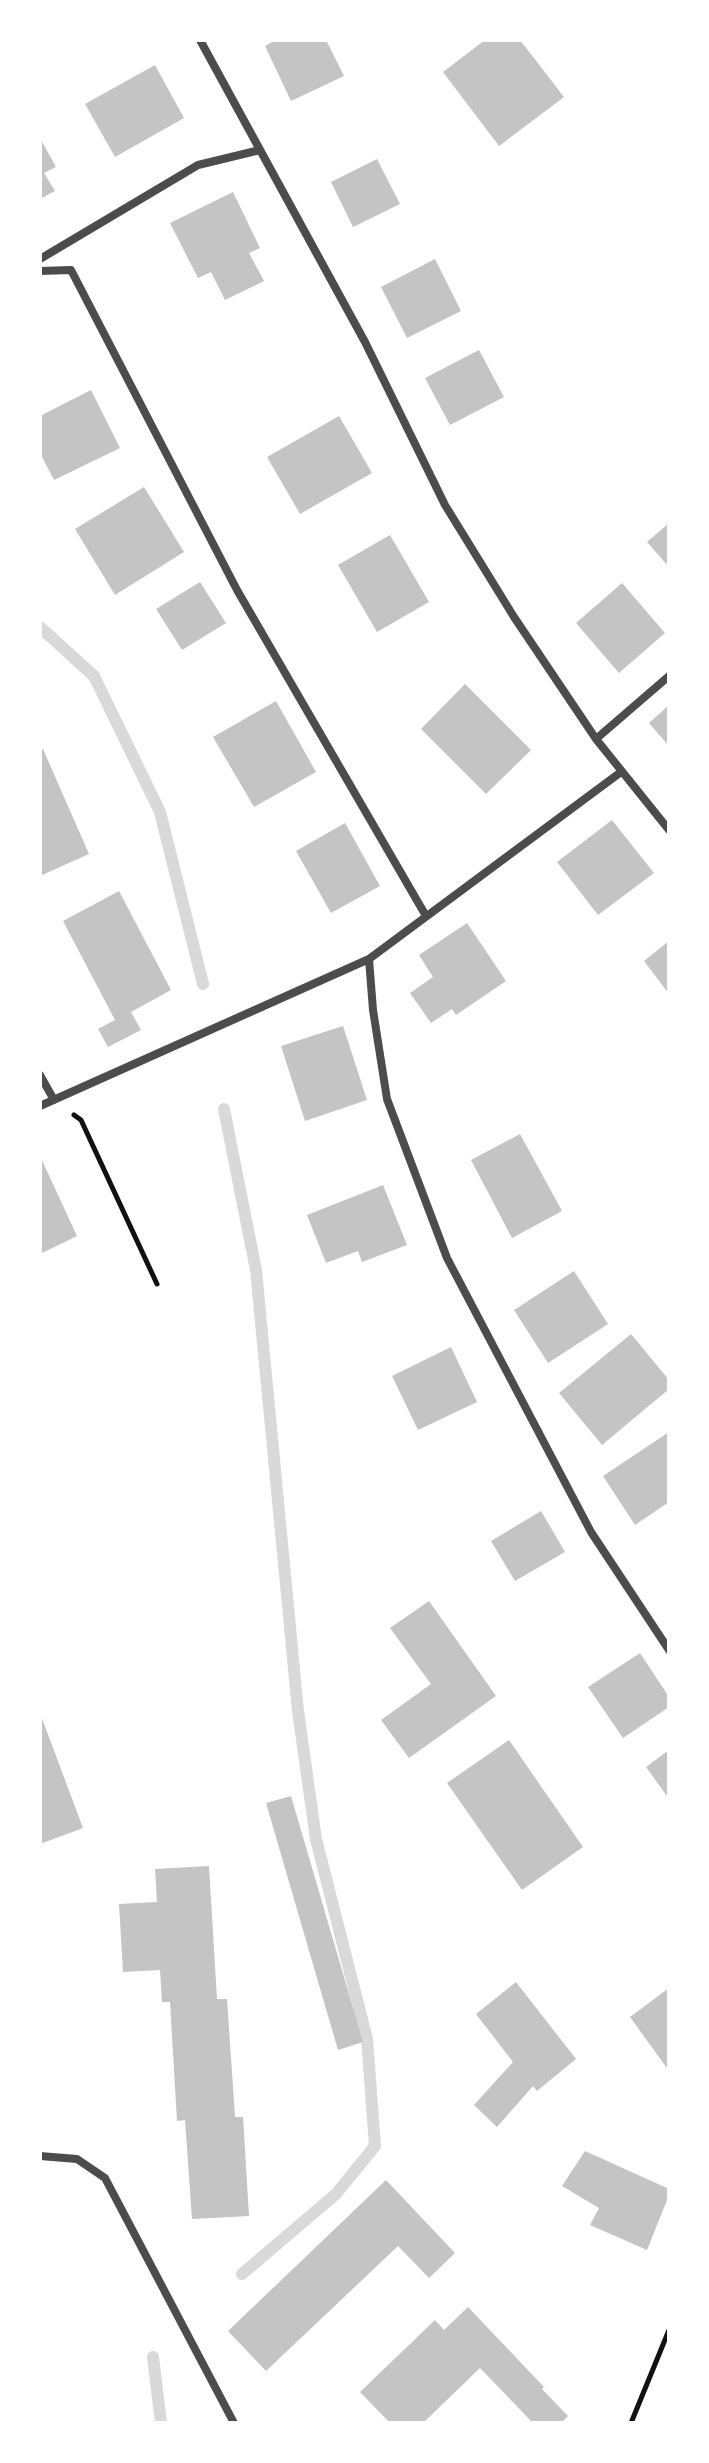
<!DOCTYPE html>
<html>
<head>
<meta charset="utf-8">
<style>
  body { margin:0 }
  #map { position:relative; width:709px; height:2463px; overflow:hidden; background:#fff; font-family:Mulish,sans-serif }
  canvas { display:block }
  .frame { position:absolute; inset:0; border:42px solid #fff; pointer-events:none }
</style>
</head>
<body>
<div id="map">
<canvas width="709" height="2463"></canvas>
<div class="frame"></div>
</div>
<script>
const g = document.querySelector('canvas').getContext('2d');
g.lineJoin = 'round';
function strokePath(path, color, width, dash) {
  g.strokeStyle = color;
  g.lineWidth = width;
  g.lineCap = dash ? 'butt' : 'round';
  g.setLineDash(dash || []);
  g.stroke(path);
}
function fill(path, color) {
  g.fillStyle = color;
  g.fill(path, 'evenodd');
}
strokePath(new Path2D(`
  M40 627 94 676 160 812 203 984
  M224 1109 256 1270 298 1711 316 1839 367 2039 375 2146 336 2194 242 2274
  M153 2357 161 2423`), '#d9d9d9', 12);
fill(new Path2D(`
  M276 40H326L344 76 291 101 265 46Z
  M485 40H520L564 97 499 146 443 72Z
  M155 65 184 118 115 157 85 104Z
  M40 138 56 167 44 173 55 191 40 199Z
  M377 159 400 204 353 227 331 182Z
  M233 192 260 248 249 253 264 281 225 300 211 272 198 278 170 223Z
  M435 259 461 311 407 338 381 287Z
  M479 350 504 397 450 425 425 378Z
  M91 390 120 448 54 480 40 453V416Z
  M339 416 372 473 300 514 267 457Z
  M144 487 184 552 115 595 75 529Z
  M669 523V567L647 542Z
  M390 535 429 602 377 632 338 565Z
  M200 582 226 623 182 650 156 609Z
  M622 583 665 633 619 673 576 623Z
  M465 684 531 750 486 794 421 729Z
  M276 701 316 772 254 807 213 737Z
  M669 705V746L649 723Z
  M43 749 89 854 40 876V750Z
  M612 820 654 873 598 915 557 862Z
  M345 823 380 886 331 913 296 851Z
  M119 891 171 990 131 1012 141 1030 108 1047 98 1029 115 1020 63 921Z
  M467 923 506 981 456 1015 452 1009 431 1023 410 993 433 977 419 955Z
  M669 941V994L644 961Z
  M343 1026 367 1100 305 1121 281 1046Z
  M520 1134 562 1211 512 1238 471 1160Z
  M40 1156 77 1236 40 1254Z
  M383 1185 407 1245 362 1262 358 1251 326 1263 307 1215Z
  M574 1271 608 1324 548 1363 514 1310Z
  M631 1334 669 1380V1389L602 1445 559 1393Z
  M451 1347 477 1402 418 1430 392 1376Z
  M669 1432V1502L635 1525 603 1476Z
  M541 1511 565 1552 515 1581 491 1541Z
  M429 1601 496 1696 409 1758 381 1720 431 1684 390 1628Z
  M640 1653 669 1697V1707L623 1738 588 1687Z
  M40 1713 83 1828 40 1844Z
  M509 1740 583 1847 522 1890 447 1783Z
  M669 1750V1799L646 1767Z
  M291 1796 363 2042 338 2050 266 1803Z
  M209 1866 217 1999H227L235 2117H243L249 2216 192 2219 185 2120 177 2121 170 2002H162L160 1970 123 1972 119 1904 157 1902 155 1869Z
  M516 1982 576 2059 537 2091 533 2086 497 2127 474 2105 513 2062 476 2014Z
  M669 1988V2071L630 2017Z
  M585 2151 669 2189V2195L647 2250 590 2225 599 2208 562 2186Z
  M386 2180 455 2253 429 2278 398 2246 266 2371 228 2331Z
  M468 2307 544 2387 542 2389 568 2416 561 2423H533L480 2368 423 2423H390L360 2392 435 2320 444 2330Z`), '#c4c4c4');
strokePath(new Path2D(`
  M74 1115 81 1120 157 1284
  M631 2423 669 2330`), '#111', 5);
strokePath(new Path2D(`
  M200 40 365 342 445 505 514 617 596 739 669 830
  M40 259 198 165 260 150
  M40 271 71 270 237 590 426 916
  M596 739 669 676
  M369 959 373 1010 387 1099 447 1258 591 1532 669 1650
  M40 1075 54 1100
  M40 1106 369 959 621 772
  M40 2156 77 2159 105 2178 234 2423`), '#4c4c4c', 8);
</script>
</body>
</html>
